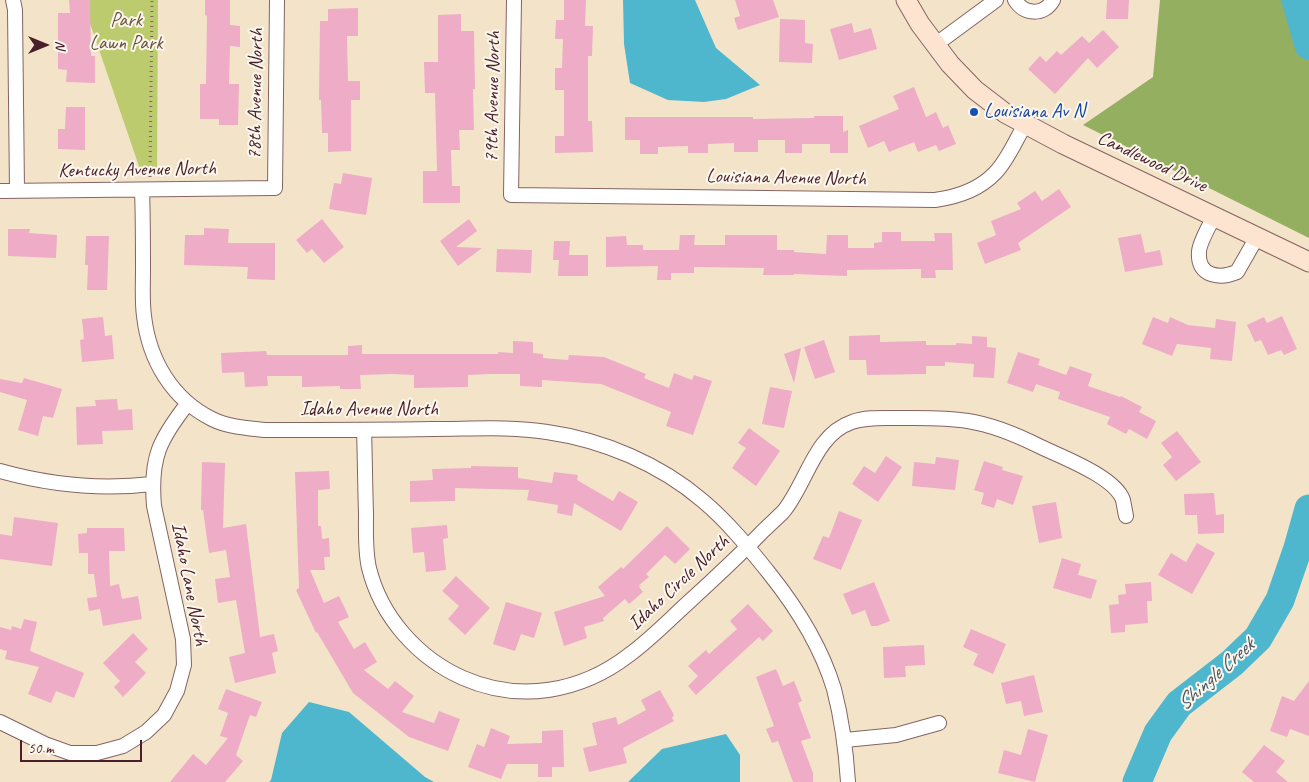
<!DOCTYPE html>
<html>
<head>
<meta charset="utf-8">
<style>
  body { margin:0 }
  #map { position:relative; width:1309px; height:782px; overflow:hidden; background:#f3e4c9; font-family:Caveat,sans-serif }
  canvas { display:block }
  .north { position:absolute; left:20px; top:20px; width:50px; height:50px; -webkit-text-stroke:4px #fbf7ec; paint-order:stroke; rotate:90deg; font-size:14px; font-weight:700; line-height:20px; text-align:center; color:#4a1f2b }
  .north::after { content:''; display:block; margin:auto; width:18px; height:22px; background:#4a1f2b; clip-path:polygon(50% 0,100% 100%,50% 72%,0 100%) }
  .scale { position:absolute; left:20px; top:740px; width:122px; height:22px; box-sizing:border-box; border:2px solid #4a1f2b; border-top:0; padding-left:6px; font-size:15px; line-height:18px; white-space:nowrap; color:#4a1f2b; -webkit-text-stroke:4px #fbf7ec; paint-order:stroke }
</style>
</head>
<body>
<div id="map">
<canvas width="1309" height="782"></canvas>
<div class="north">N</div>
<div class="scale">50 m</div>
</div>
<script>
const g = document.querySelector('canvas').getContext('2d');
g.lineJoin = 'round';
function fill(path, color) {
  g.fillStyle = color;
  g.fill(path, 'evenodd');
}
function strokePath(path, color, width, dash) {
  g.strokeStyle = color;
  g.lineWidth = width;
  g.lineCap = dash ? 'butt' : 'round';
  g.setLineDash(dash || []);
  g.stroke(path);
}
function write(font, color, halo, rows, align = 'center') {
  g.font = font + ' Caveat,sans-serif';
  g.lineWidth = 4;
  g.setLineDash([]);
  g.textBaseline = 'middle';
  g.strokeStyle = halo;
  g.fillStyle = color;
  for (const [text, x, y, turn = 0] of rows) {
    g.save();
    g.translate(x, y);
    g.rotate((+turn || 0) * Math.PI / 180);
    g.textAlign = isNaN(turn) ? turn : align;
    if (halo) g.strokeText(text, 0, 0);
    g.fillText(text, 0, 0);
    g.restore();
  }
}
fill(new Path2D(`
  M82 0H158L157 175H142Z`), '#bbcb6d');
fill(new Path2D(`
  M1160 0H1309V238L1083 125 1153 77Z`), '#94af60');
fill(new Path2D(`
  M623 0H695L716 48 760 85 726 99 704 102 668 100 630 83 624 44Z
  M309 702 349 712 425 777 434 782H269L271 780 282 733Z
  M726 734 740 755V782H628L662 749Z`), '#4eb6cd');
strokePath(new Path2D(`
  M1296 0 1309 45
  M1137 782 1158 733 1179 704 1232 663 1258 638 1280 600 1298 548 1309 509`), '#4eb6cd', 29);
fill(new Path2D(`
  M69 0H90L91 56H95V83L66 82 67 70 58 69V13H70Z
  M205 0H230V25L240 26V47L230 46 229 84H239L238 125H219V119H200V84H206L207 16 205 15Z
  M564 0H586L585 26H593L592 56H588V121H592L593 152 555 153V136H564V90H555V68H562L563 39H555L556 20H564Z
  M735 0H773L779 17 738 30 734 18 740 16Z
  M1107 0H1129L1128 19H1106Z
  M358 8V36H347L348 81H360V100H351V151L328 152V133H322L321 100H319L320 21H328V9Z
  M461 14V31H474L475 89H473L474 130H459L460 150H451L452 186H460V203H423V171H437L435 93H425L424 62H438V15Z
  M780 19 805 20V43L813 44 812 63 779 62Z
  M852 23 854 33 871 28 877 49 839 60 830 29Z
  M1103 30 1119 47 1097 68 1088 58 1055 94 1028 69 1040 56 1046 62 1057 51 1061 55 1082 36 1089 43Z
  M914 87 926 117 936 112 943 128 948 125 956 144 939 151 936 145 918 152 914 142 889 152 884 141 868 148 859 126 899 109 893 96Z
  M66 107H85V150L58 149V129H65Z
  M814 116H843V132L848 130V153H830V144H802V153H785V140H758V152H734V143L708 144V153H688V146L658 147V154H640V140H625V117H753V119L814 118Z
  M343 173 372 178 366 215 329 209 334 183 341 184Z
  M1059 189 1071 207 1018 243 1021 250 985 264 977 243 996 235 991 221 1021 209 1017 203 1035 191 1042 201Z
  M322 219 344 247 324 263 312 249 307 253 296 240Z
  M469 219 477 231 456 247 482 248 458 266 440 241Z
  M204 228 229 229 228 243H275V280L247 279 248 267 184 265 185 235H204Z
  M8 229H30L29 233 57 235 56 258 8 256Z
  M882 232H901V241H935L934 233H952L953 270H935L936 278H921V269L847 270V276L794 274V275H763L764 268 694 267V273H671V280H657L658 266 606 267V237L626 236 627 245H643V250H679L680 235H695L694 245H725V235H777V250H794V252L826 254 827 235H848V248H874V243L882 242Z
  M1141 234 1145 253 1160 250 1163 265 1125 272 1118 238Z
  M86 236H109L107 290H87L88 265H85Z
  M554 241H570L569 255H588V276H558L559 260H553Z
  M497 249 532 250 531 273 496 272Z
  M1282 316 1297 349 1284 355 1281 350 1268 355 1261 340 1255 342 1247 325 1264 317 1267 323Z
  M103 317 105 336 112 335 114 359 82 362 80 340 84 339 82 319Z
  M1153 317 1168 323 1170 317 1188 325 1215 328 1216 319 1236 322 1232 361 1210 359 1211 348 1177 344 1172 356 1142 344Z
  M880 335V342L926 341V345H956V343L972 344V336L987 337V347L996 348 994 378 973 377 974 364 945 362V366H926V374L867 375 866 360H849V336Z
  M824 340 835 372 815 379 804 347Z
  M513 341 533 342V353L543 354V358L568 360 569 355 604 357 646 374 644 378 669 388 674 373 692 380 694 375 712 381 693 435 666 426 671 412 601 384 542 380V387L520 386V374H491L468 375V387L414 388V375L391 374 360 375 361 389H340V386L302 387V376H267L268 386 245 387 244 372 222 373 221 353 266 351 267 355H348V346L362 345V354H498V352L513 353Z
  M801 348 794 383 784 354Z
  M1018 352 1040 359 1038 365 1066 375 1070 366 1092 374 1088 386 1120 397 1121 396 1142 407 1139 412 1156 421 1147 439 1129 429 1126 434 1107 424 1110 417 1058 399 1060 392 1036 384 1033 392 1007 383Z
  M24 378 62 389 53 418 43 416 38 436 18 430 27 400 0 392V379L22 383Z
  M770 387 792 391 784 428 762 424Z
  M117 399 118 410 132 409 133 430 102 431 103 444 77 445 76 407 96 406 95 400Z
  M749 428 780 451 756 486 732 468 746 448 738 443Z
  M1177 431 1201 462 1176 481 1163 465 1172 457 1161 443Z
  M886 456 902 467 878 502 852 484 864 466 875 473Z
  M936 457 959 460 955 490 912 486 914 462 935 464Z
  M984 461 1003 467 1002 470 1023 476 1013 505 997 499 994 508 981 504 984 493 974 490Z
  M202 462 225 463 223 528 246 524 260 637 274 634 278 651 272 653 276 673 235 683 229 657 245 653 236 600 218 603 215 579 230 577 226 550 209 553 203 510H201Z
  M471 466 518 467V478L552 483 554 472 578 475 577 480 613 501 619 491 638 502 621 531 574 503 572 516 557 513 558 505 527 500 529 490 455 488V501L410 502V481L433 480 432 469 471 468Z
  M329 471 330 489 318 490V526H321L322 539 329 538 330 557H324L325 570H310L324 603 339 596 349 617 338 622 354 649 365 642 377 662 364 670 388 689 395 681 414 696 402 712 434 723 439 711 460 719 448 751 409 737 353 693 317 632 316 633 296 590 299 588 295 472Z
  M1214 493 1216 515 1224 514V533L1198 534 1197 515H1185L1184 494Z
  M1056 502 1062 538 1039 543 1032 506Z
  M839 511 862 520 841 570 813 559 823 536 829 538Z
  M14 517 58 523 52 566 0 559V534L12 536Z
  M447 525 448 538 443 539 446 570 426 572 424 552 413 553 411 528Z
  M667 526 690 549 675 564 665 555 646 574 649 577 638 586 642 585 639 587 643 592 629 604 625 599 603 618 604 621 584 627 587 638 564 646 554 612 605 596 598 587 621 567 623 569Z
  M87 528H124L125 551H109L110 586 119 584 122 599 138 596 142 619 103 626 100 609 89 611 87 598 97 597 94 574H88V553H79L78 534 87 533Z
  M1197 543 1215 553 1192 594 1158 575 1171 553 1186 562Z
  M1062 558 1081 564 1078 575 1097 580 1091 599 1053 588Z
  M456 576 490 608 465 635 448 619 459 606 442 591Z
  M874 582 890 621 877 626H871L865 610 852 615 843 594Z
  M1151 582 1152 601H1147L1148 623 1125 625V632L1111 633 1109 605 1119 604 1118 595 1126 594 1125 584Z
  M506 602 542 613 534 638 521 634 515 651 493 644Z
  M748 604 773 631 763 641 759 637 696 695 688 686 698 676 688 666 706 650 709 654 737 629 730 621Z
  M24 619 37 622 30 651 84 673 74 698 56 691 51 703 28 694 39 667 5 659 7 651 0 649V627L11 630 12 626 21 629Z
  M971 629 1006 644 993 674 973 665 978 654 963 647Z
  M133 633 148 649 135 662 146 673 123 697 114 687 120 681 103 663Z
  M924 645 925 665 905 666 906 677 884 678 883 647Z
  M776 669 783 686 794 681 802 701 798 703 811 738 801 741 813 773V782H793L778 741 772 743 766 729 774 726 756 677Z
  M1034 675 1043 712 1024 716 1021 701 1006 704 1001 683Z
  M1309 681V736L1290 729 1287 737 1270 731 1282 696 1294 701Z
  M226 689 262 702 256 717 250 715 236 755 243 761 225 782H170L193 754 206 765 228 738 220 736 228 713 218 709Z
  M660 690 674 715 672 718 674 721 623 748 627 763 589 772 583 748 597 745 592 723 616 717 618 725 646 710 641 700Z
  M491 728 510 736 507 744 542 743V731L563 730 564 767H552V777H538V764H507L501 779 468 767 477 744 484 747Z
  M1028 729 1048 735 1035 782 998 773 1004 750 1021 755Z
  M1264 745 1285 761 1276 772 1288 782H1254L1242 772Z`), '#eeacc7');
const street = new Path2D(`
  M13 0 15 10 17 191
  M514 0 511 195 935 200C957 197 979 190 995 173 1008 160 1016 139 1026 123
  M1015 0C1024 15 1044 16 1053 0
  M935 45 996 0
  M142 190C143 216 143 243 143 270 143 285 142 301 144 316 149 360 172 399 212 419 228 427 247 428 265 430 321 430 377 430 433 429 471 429 510 426 547 432 603 440 660 464 703 501 728 522 749 548 769 573 797 608 821 646 834 689 842 720 846 750 848 782
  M0 191 275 188 277 0
  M1214 216C1210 225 1199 243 1199 252 1197 277 1220 279 1237 272L1257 237
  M364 430C365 458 365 485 366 513 366 531 365 551 369 568 381 617 418 658 463 678 520 703 581 692 629 655 651 639 671 618 691 600 716 577 740 555 763 531 770 524 777 518 783 512 807 483 814 435 852 422 866 417 882 418 896 418 920 418 944 417 968 421 994 425 1017 435 1041 447 1062 457 1115 477 1123 500 1124 505 1125 511 1126 516
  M0 471C50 485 100 490 152 484
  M0 722 45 744 70 753H97L123 746 146 732 164 715 177 691 184 665 183 639 154 506C150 458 159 440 188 403
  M845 740 896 735 939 723`);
const secondary = new Path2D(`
  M906 0 920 24 950 64 975 90 1005 113 1063 144 1309 262`);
strokePath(street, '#856462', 16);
strokePath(secondary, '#856462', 21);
strokePath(new Path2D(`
  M150 177 152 0`), '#856462', 3, [1, 4]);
strokePath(street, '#fff', 14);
strokePath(secondary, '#fde4d1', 19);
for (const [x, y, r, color] of [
  [974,112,5,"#1a4fb4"]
]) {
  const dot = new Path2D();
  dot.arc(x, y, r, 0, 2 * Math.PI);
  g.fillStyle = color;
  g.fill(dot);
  strokePath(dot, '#fbf7ec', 2);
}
write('20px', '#6c533f', '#fbf7ec', [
  ["Park",126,21],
  ["Lawn Park",126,44]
]);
write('20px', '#4a1f2b', '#fbf7ec', [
  ["78th Avenue North",256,94,-89],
  ["79th Avenue North",493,97,-89],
  ["Candlewood Drive",1152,162,25],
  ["Kentucky Avenue North",137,170,-1],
  ["Louisiana Avenue North",786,178,1],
  ["Idaho Avenue North",369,410],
  ["Idaho Circle North",679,583,-43],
  ["Idaho Lane North",189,584,79]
]);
write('20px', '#164399', '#fbf7ec', [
  ["Louisiana Av N",984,112]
], 'left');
write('italic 21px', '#4b5464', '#fbf7ec', [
  ["Shingle Creek",1216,675,-42]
]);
</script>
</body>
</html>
